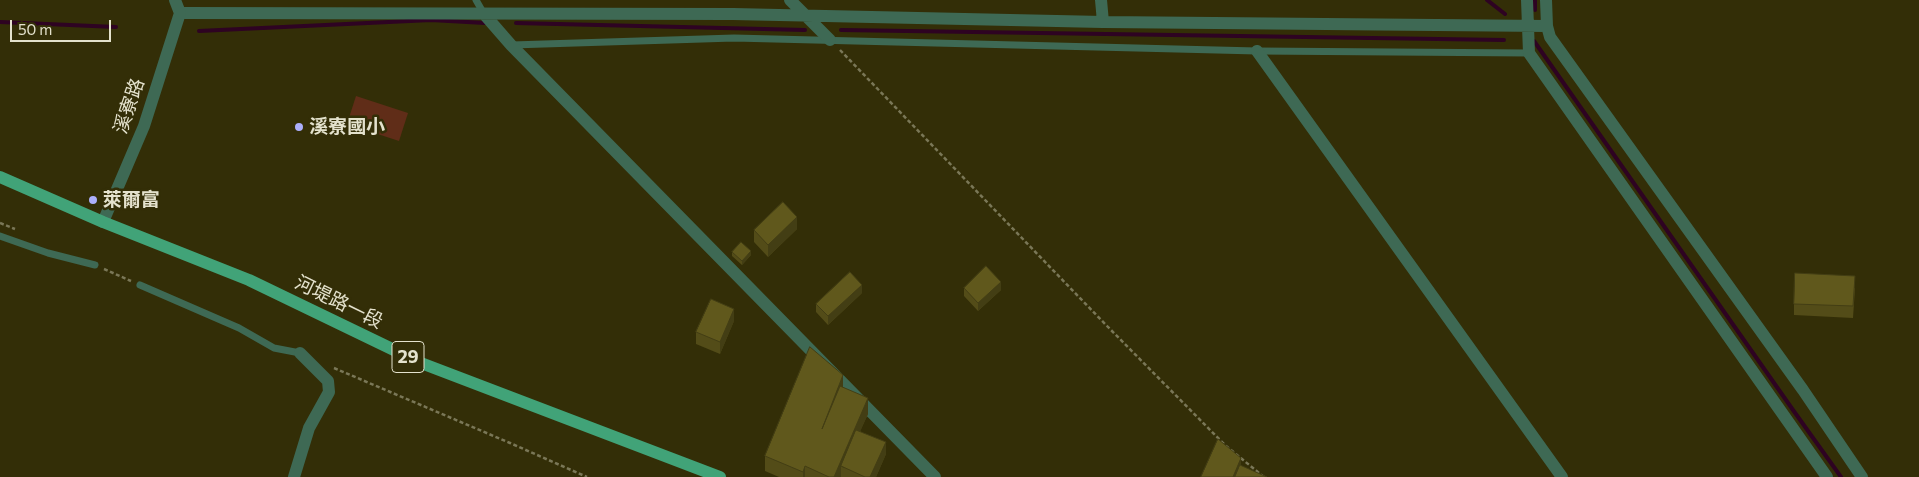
<!DOCTYPE html>
<html>
<head>
<meta charset="utf-8">
<style>
  body { margin:0 }
  #map { position:relative; width:1919px; height:477px; overflow:hidden; background:#332e07; font-family:Commissioner,sans-serif }
  canvas { display:block }
  .scale { position:absolute; left:10px; top:20px; width:101px; height:22px; box-sizing:border-box; border:2px solid #e4e2cd; border-top:0; padding-left:6px; font-size:15px; line-height:18px; white-space:nowrap; color:#e4e2cd; -webkit-text-stroke:4px #332e07; paint-order:stroke }
</style>
</head>
<body>
<div id="map">
<canvas width="1919" height="477"></canvas>
<div class="scale">50 m</div>
</div>
<script>
const g = document.querySelector('canvas').getContext('2d');
g.lineJoin = 'round';
function fill(path, color) {
  g.fillStyle = color;
  g.fill(path, 'evenodd');
}
function strokePath(path, color, width, dash) {
  g.strokeStyle = color;
  g.lineWidth = width;
  g.lineCap = dash ? 'butt' : 'round';
  g.setLineDash(dash || []);
  g.stroke(path);
}
function write(font, color, halo, rows, align = 'center') {
  g.font = font + ' Commissioner,"Noto Sans TC",sans-serif';
  g.lineWidth = 5;
  g.setLineDash([]);
  g.textBaseline = 'middle';
  g.strokeStyle = halo;
  g.fillStyle = color;
  for (const [text, x, y, turn = 0] of rows) {
    g.save();
    g.translate(x, y);
    g.rotate((+turn || 0) * Math.PI / 180);
    g.textAlign = isNaN(turn) ? turn : align;
    if (halo) g.strokeText(text, 0, 0);
    g.fillText(text, 0, 0);
    g.restore();
  }
}
fill(new Path2D(`
  M356 96 408 113 399 141 347 124Z`), '#602d18');
strokePath(new Path2D(`
  M1487 0 1505 14
  M1535 0V10
  M0 22 116 27
  M516 23 805 30
  M841 30 1504 40
  M199 31 431 20 485 23
  M1534 41 1793 410 1841 477`), '#2e0322', 4);
strokePath(new Path2D(`
  M840 50 1107 326 1226 446 1264 477
  M0 223 15 229
  M104 269 131 281
  M334 368 510 443 587 477`), '#7a7757', 2.5, [4, 2.5]);
strokePath(new Path2D(`
  M476 0 484 14
  M512 45 734 38 1257 51 1529 53
  M0 236 48 253 95 265
  M140 285 239 328 274 348 300 353`), '#3e6954', 7);
strokePath(new Path2D(`
  M790 0 830 40
  M1101 0 1103 22
  M1527 0 1529 53 1827 477
  M1546 0 1547 26 1550 37 1803 390 1862 477
  M180 13 733 14 1103 22 1547 26
  M484 14 511 45 935 477
  M1257 51 1562 477
  M294 477 309 428 329 392 328 381 300 353`), '#3e6954', 12);
strokePath(new Path2D(`
  M103 222 144 126 180 13 175 0`), '#3e6954', 12);
strokePath(new Path2D(`
  M0 177 103 222 249 280 421 363 720 477`), '#41a378', 12);
fill(new Path2D(`
  M797 229 768 257 754 242V230Z
  M732 252 751 255 742 265 732 256Z
  M964 288 1001 290 978 311 964 296Z
  M1855 288 1853 318 1794 315V304Z
  M862 293 828 325 816 312V304Z
  M734 321 720 354 696 344V332Z
  M843 387 868 414 860 431 886 454 876 477H779L765 471V456Z`), '#534c18');
fill(new Path2D(`
  M797 217V229L768 257V245Z
  M751 251V255L742 265V261Z
  M1001 282V290L978 311V303Z
  M862 285V293L828 325V316Z
  M734 309V321L720 354V342Z
  M843 375V391L822 429Z
  M868 398V414L844 468 841 466V477H834Z
  M886 442V454L876 477H870Z
  M1241 458V470L1238 477H1233Z
  M805 466V477H803V472Z`), '#433e14');
const building = new Path2D(`
  M783 202 797 217 768 245 754 230Z
  M741 242 751 251 742 261 732 252Z
  M986 266 1001 282 978 303 964 288Z
  M850 272 862 285 828 316 816 304Z
  M1795 273 1855 276 1853 306 1794 304Z
  M711 299 734 309 720 342 696 332Z
  M810 347 843 375 822 429 840 386 868 398 834 477H829L805 466 803 472 765 456Z
  M856 430 886 442 870 477H865L841 466Z
  M1218 439 1241 458 1233 477H1201Z
  M1240 465 1267 477H1235Z`);
fill(building, '#60581c');
strokePath(building, '#433e14', 1);
for (const [x, y, r, color] of [
  [299,127,5,"#acaffb"],
  [93,200,5,"#acaffb"]
]) {
  const dot = new Path2D();
  dot.arc(x, y, r, 0, 2 * Math.PI);
  g.fillStyle = color;
  g.fill(dot);
  strokePath(dot, '#332e07', 2);
}
for (const [x, y, w] of [
  [408,357,32]
]) {
  const box = new Path2D();
  box.roundRect(x - w / 2, y - 15.5, w, 31, 4);
  g.fillStyle = '#332e07';
  g.fill(box);
  strokePath(box, '#e4e2cd', 1);
}
write('bold 18px', '#e4e2cd', null, [
  ["29",408,357]
]);
write('19px', '#e4e2cd', '#332e07', [
  ["溪寮路",129,106,-71],
  ["河堤路一段",339,302,26]
]);
write('bold 19px', '#e4e2cd', '#332e07', [
  ["溪寮國小",309,127],
  ["萊爾富",103,200]
], 'left');
</script>
</body>
</html>
